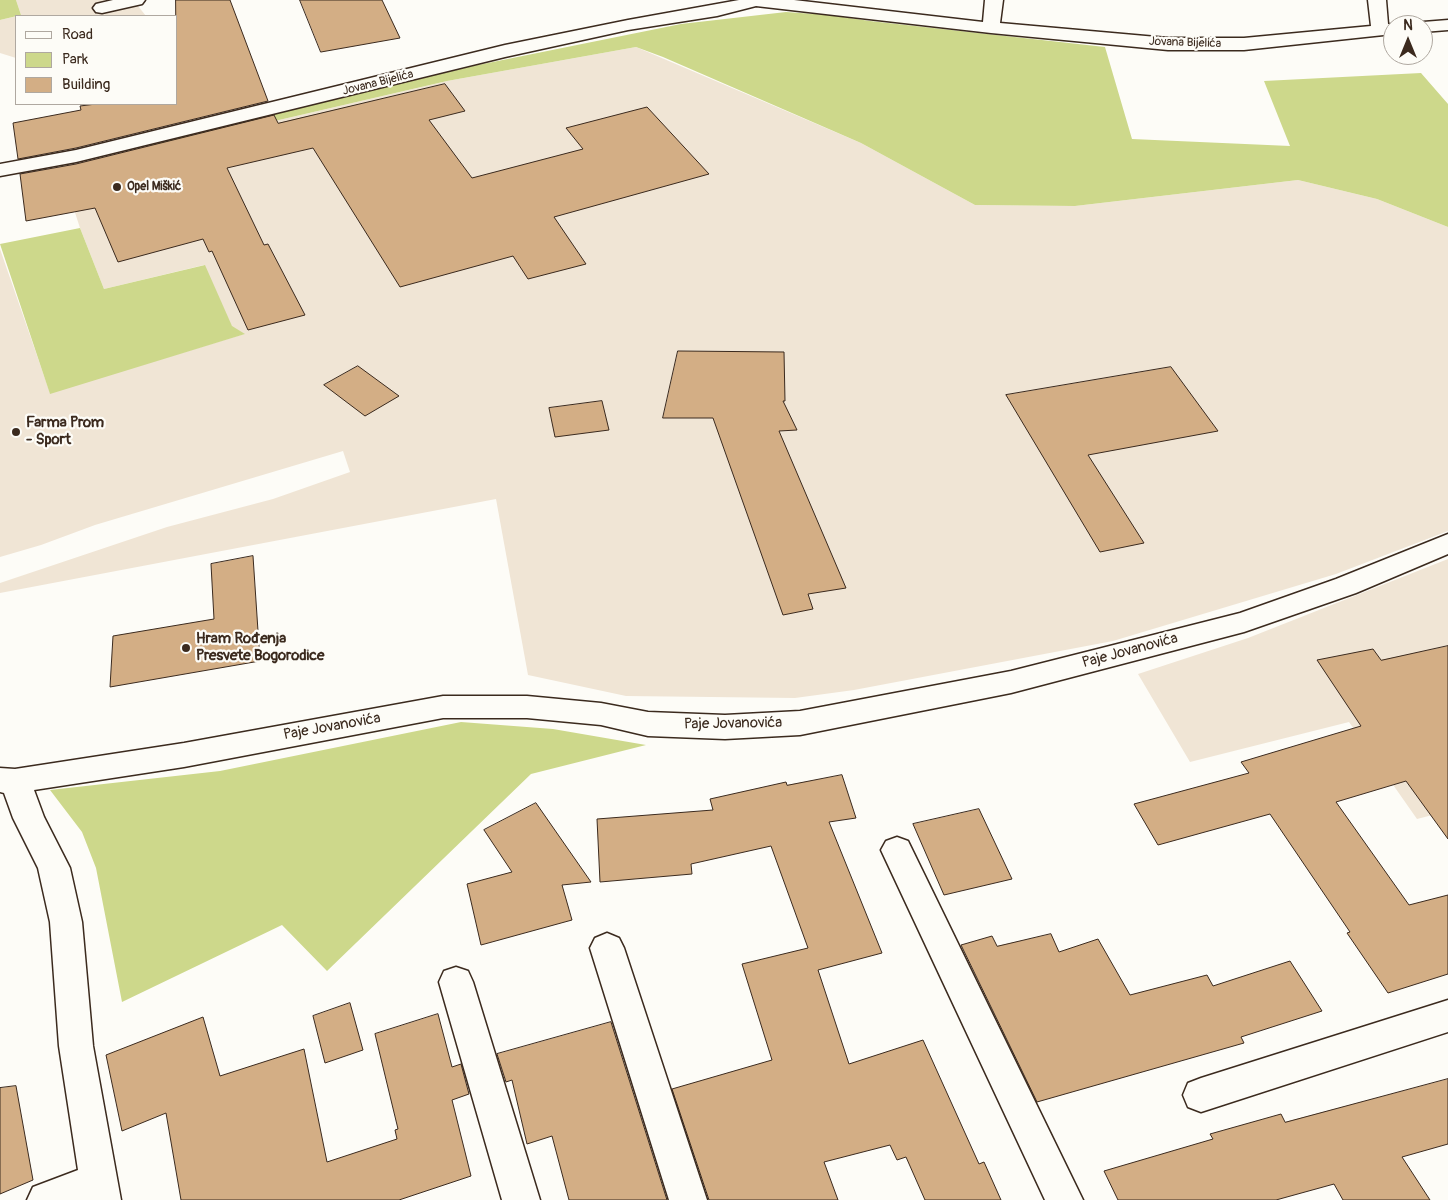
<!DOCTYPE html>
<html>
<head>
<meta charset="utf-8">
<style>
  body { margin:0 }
  #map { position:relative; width:1448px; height:1200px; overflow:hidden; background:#fdfcf7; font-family:Pangolin,sans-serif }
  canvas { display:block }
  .legend { position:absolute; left:15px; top:15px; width:162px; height:90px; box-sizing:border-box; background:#fdfcf7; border:1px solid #afa8a0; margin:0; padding:6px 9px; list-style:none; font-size:15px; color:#3b2a1e }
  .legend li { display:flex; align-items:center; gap:10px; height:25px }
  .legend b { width:25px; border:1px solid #afa8a0 }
  .north { position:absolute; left:1383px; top:15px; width:50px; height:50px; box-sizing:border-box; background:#fdfcf7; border:1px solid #afa8a0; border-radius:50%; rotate:0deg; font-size:14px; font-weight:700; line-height:20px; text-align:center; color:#3b2a1e }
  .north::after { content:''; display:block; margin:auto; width:18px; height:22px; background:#3b2a1e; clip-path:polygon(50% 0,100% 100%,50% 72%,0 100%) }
</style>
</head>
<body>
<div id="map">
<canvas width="1448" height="1200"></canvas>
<ul class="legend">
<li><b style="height:6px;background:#fdfcf7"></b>Road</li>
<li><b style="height:14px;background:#cdd88b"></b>Park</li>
<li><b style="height:14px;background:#d3ae85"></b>Building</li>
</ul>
<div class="north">N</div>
</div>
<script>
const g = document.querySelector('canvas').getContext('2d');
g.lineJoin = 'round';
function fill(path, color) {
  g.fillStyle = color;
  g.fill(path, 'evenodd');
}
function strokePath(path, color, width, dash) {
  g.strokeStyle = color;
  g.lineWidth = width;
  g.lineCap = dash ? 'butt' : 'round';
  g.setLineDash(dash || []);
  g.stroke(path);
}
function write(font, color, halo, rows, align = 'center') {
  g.font = font + ' Pangolin,sans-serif';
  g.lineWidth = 4.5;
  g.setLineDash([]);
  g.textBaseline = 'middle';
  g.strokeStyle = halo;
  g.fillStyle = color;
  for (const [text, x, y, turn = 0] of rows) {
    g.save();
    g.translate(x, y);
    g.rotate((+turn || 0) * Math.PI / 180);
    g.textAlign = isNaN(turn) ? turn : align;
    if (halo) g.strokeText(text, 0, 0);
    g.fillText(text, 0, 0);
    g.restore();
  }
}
fill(new Path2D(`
  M16 0H127L138 6 146 16H16V58L0 53V20L21 15Z
  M636 47 861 143 975 205 1075 206 1298 180 1377 199 1448 227V531L1336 574 1113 641 854 690 795 698 626 696 528 675 496 499 0 593V583L167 527 273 499 350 472 343 451 95 525 41 545 0 557V249L50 393 244 334 232 327 204 265 104 289 80 228 60 166 150 144 154 149 447 81Z
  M1448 559V811L1417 819 1349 722 1190 762 1138 674 1248 638Z`), '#f0e5d5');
fill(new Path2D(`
  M0 0H16L21 15 0 20Z
  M786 12 829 15 870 21 1105 47 1132 139 1290 146 1264 81 1421 73 1448 104V227L1377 199 1298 180 1075 206 975 205 861 143 663 57 636 47 447 81 154 149 150 144 473 66 681 24Z
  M80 228 104 289 205 265 232 326 245 334 50 394 0 244Z
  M461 722 553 729 646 745 531 774 327 971 282 925 122 1002 96 868 82 832 50 790 220 771Z`), '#cdd88b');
const building = new Path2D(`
  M176 0H230L268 101 76 148 18 159 13 123 81 110 80 106 96 104H176Z
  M300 0H382L400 38 321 52Z
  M445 84 465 111 429 120 472 178 583 149 566 128 647 107 709 174 554 217 586 264 528 279 513 256 400 287 313 148 227 168 264 245 268 244 305 315 248 330 212 251 209 252 203 239 118 262 95 208 26 221 20 174 76 164 274 115 278 123Z
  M678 351 784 352 785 401H783L797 430 779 431 846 588 808 594 813 609 783 615 713 418H663Z
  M358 366 399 396 365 416 324 385Z
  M1171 367 1218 431 1088 455 1144 543 1100 552 1006 395Z
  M602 401 609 430 555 437 549 408Z
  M253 556 260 661 110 687 113 636 214 619 211 564Z
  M1448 646V839L1406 781 1336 802 1409 905 1448 895V974L1388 993 1347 933 1350 932 1270 814 1158 845 1134 804 1249 773 1241 762 1361 726 1317 660 1373 649 1381 660Z
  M842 775 856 818 829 822 882 953 818 970 849 1064 923 1040 979 1164 984 1162 1001 1200H925L906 1157 897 1160 890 1145 824 1162 838 1200H709L672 1089 772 1060 742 964 808 948 771 846 691 864 692 874 600 882 597 819 713 810 710 799 786 782 787 785Z
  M536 803 591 882 562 885 572 920 481 945 467 884 512 872 484 830Z
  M979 809 1012 879 944 895 913 824Z
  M1051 934 1059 952 1098 939 1130 995 1207 975 1213 986 1290 961 1322 1011 1241 1037 1244 1043 1037 1102 961 945 992 936 997 946Z
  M350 1003 363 1050 325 1063 313 1016Z
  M438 1014 452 1067 461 1064 469 1094 452 1100 471 1176 399 1200H181L166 1113 122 1131 106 1055 203 1017 220 1076 304 1049 327 1162 397 1139 395 1130 398 1129 375 1034Z
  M611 1022 667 1200H569L552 1136 527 1144 512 1080 506 1082 497 1054Z
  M1448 1079V1144L1402 1157 1430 1200H1343L1334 1184 1276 1200H1118L1104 1171 1213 1139 1210 1134 1281 1114 1285 1122Z
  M16 1086 33 1180 0 1194V1088Z`);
fill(building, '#d3ae85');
strokePath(building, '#3b2a1e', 1);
const street = new Path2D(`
  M113 0H145L142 4 102 13 96 12 93 8 96 4Z
  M739 0H794L983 22 985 0H1003L1000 23 1168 38H1244L1371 26 1368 0H1386L1388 24 1399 25H1393V34L1244 50H1168L991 33 756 6 717 16 628 30 505 57 76 162 0 176V164L76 150 505 45 628 20Z
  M1448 20V30L1423 32V25H1415L1423 22Z
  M1448 534V554L1356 593 1244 632 1011 693 800 735 725 739 648 736 601 725 527 718H443L184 767 34 790 44 817 70 868 82 922 93 1046 121 1200H27L33 1187 78 1170 59 1046 50 922 38 868 13 818 4 793 0 792V768L15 769 184 743 443 696H527L601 703 648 712 725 715 800 711 1011 671 1240 613 1336 579Z
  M897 837 908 841 1083 1200H1045L881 850 886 841Z
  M607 933 619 938 624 948 707 1200H669L590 948 595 938Z
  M456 967 468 971 473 982 540 1200H502L439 982 444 971Z
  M1448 1000V1032L1201 1112 1188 1107 1183 1095 1188 1083 1201 1078Z`);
strokePath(street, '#3b2a1e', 3);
fill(street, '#fdfcf7');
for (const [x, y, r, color] of [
  [117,187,5,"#3b2a1e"],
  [16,432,5,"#3b2a1e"],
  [186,648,5,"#3b2a1e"]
]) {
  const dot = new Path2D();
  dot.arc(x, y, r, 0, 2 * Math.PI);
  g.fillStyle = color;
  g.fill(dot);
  strokePath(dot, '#fdfcf7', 2);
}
write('12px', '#3b2a1e', '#fdfcf7', [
  ["Jovana Bijelića",1185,43,2],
  ["Jovana Bijelića",378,83,-14]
]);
write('bold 12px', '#3b2a1e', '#fdfcf7', [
  ["Opel Miškić",127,187]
], 'left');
write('bold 15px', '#3b2a1e', '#fdfcf7', [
  ["Farma Prom",26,423],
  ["- Sport",26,440],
  ["Hram Rođenja",196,639],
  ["Presvete Bogorodice",196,656]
], 'left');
write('15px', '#3b2a1e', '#fdfcf7', [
  ["Paje Jovanovića",1130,651,-15],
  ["Paje Jovanovića",733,724,-1],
  ["Paje Jovanovića",332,727,-10]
]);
</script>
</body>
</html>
